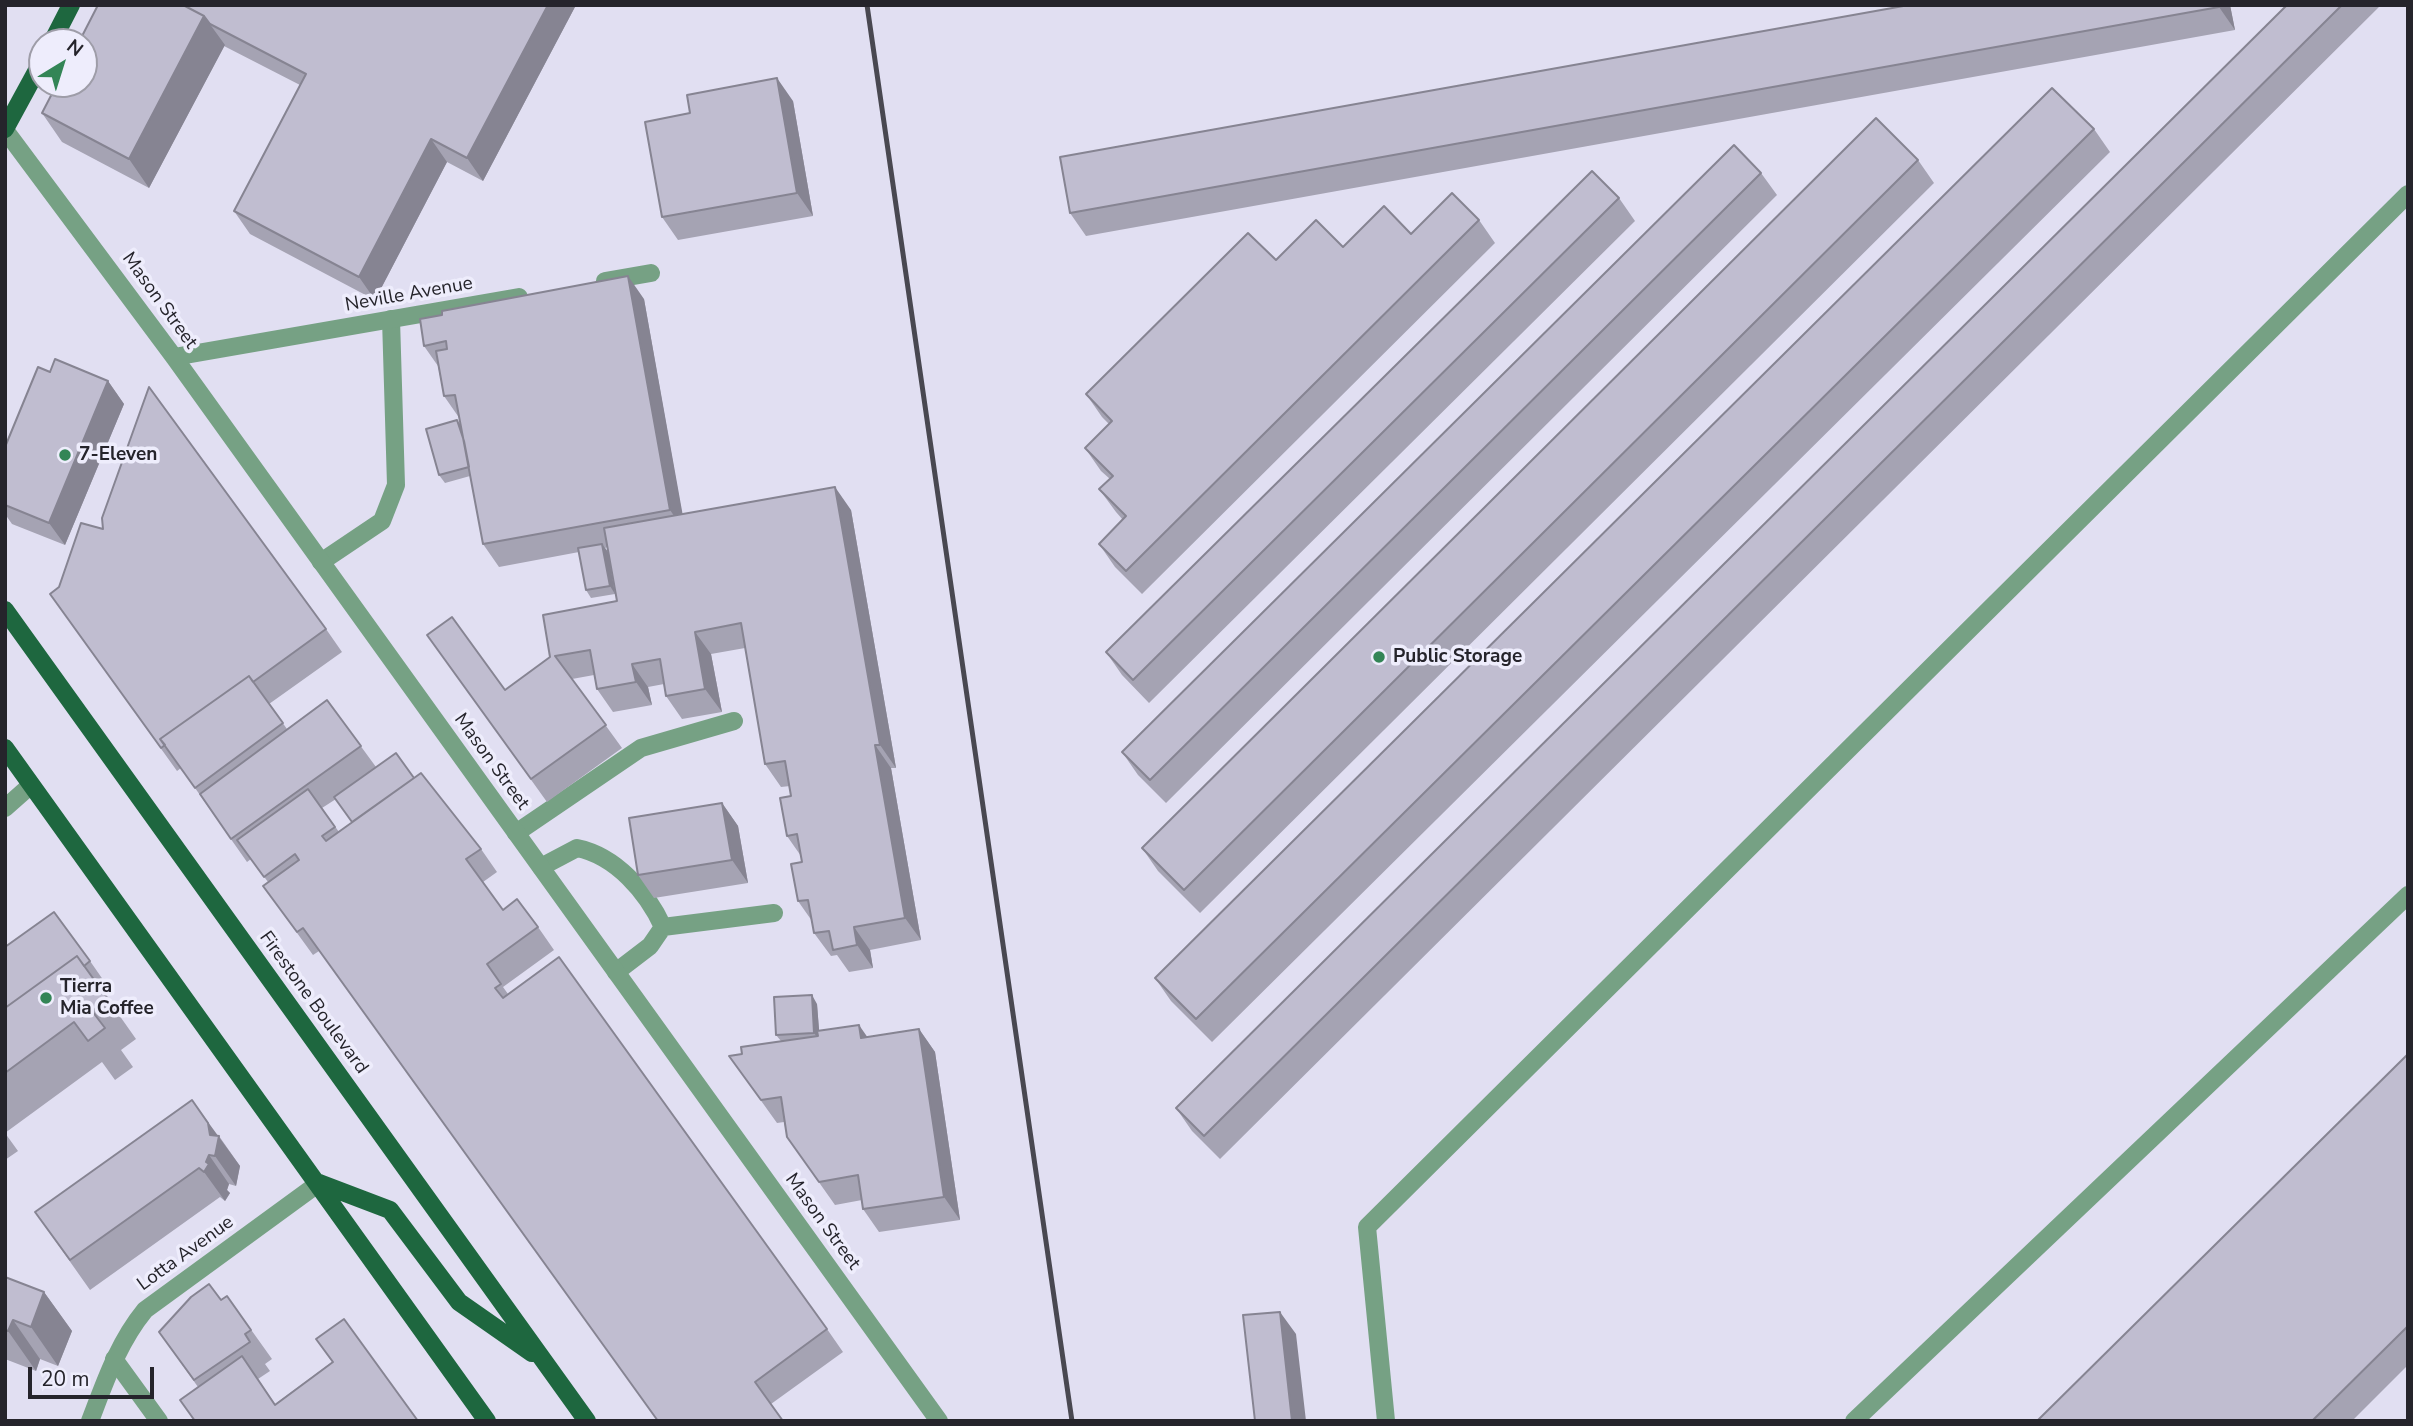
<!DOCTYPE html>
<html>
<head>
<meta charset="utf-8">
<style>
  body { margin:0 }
  #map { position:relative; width:2413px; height:1426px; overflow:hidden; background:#e1dff2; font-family:"Nunito Sans",sans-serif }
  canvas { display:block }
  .frame { position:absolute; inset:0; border:7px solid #25242b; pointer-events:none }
  .north { position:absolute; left:28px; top:28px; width:70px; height:70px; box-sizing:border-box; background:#eeedfc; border:2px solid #9e9da8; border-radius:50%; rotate:38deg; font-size:19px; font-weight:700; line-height:28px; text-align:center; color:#25242b }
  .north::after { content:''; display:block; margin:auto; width:24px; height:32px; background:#338556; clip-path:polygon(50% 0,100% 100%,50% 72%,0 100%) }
  .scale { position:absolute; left:28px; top:1367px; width:126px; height:32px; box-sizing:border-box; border:4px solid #25242b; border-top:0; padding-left:9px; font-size:21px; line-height:24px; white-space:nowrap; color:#25242b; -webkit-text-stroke:5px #eeedfc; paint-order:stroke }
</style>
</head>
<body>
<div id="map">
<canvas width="2413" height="1426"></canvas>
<div class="frame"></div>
<div class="north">N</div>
<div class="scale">20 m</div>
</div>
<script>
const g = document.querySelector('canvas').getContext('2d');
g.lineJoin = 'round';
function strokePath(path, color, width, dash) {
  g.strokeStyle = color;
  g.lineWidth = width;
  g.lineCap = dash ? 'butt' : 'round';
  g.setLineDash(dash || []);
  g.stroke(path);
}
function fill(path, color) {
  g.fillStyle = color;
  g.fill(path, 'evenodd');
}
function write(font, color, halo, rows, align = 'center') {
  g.font = font + ' "Nunito Sans",sans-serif';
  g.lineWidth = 7;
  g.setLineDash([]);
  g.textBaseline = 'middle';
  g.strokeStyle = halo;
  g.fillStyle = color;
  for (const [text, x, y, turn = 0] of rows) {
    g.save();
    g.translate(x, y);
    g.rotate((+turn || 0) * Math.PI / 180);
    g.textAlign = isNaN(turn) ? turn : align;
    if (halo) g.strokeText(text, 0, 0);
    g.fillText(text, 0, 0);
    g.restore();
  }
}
strokePath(new Path2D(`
  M321 562 382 521 396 485 391 319
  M5 808 31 785
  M516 833 641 748 734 721
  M541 867 577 848C616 856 647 892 663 927L650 946 616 972
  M663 927 774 913
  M114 1359 159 1421
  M1386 1421 1367 1227 2408 194
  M1854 1421 2408 895`), '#76a184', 18);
strokePath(new Path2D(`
  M5 130 174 357 939 1421
  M605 281 651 273
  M174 357 519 297
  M90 1421C105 1382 118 1343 145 1310L319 1183`), '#76a184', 18);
strokePath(new Path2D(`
  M52 42 71 5
  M5 129 42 61
  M5 610 587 1421
  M5 748 487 1421
  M319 1183 390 1210 459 1302 532 1353`), '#1e673f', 18);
strokePath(new Path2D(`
  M867 5 1072 1421`), '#494851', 5);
fill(new Path2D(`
  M98 5H576L483 181 447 162 375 300 250 234 234 211 300 85 224 46 149 188 62 142 42 113Z
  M2230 5 2235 30 1086 236 1070 213Z
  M2287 5H2381L1220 1159 1192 1131 1176 1108Z
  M793 101 813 216 678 240 662 217 690 113Z
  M2094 129 2110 152 1212 1042 1171 1001 1155 978Z
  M1918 160 1934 183 1200 913 1158 871 1142 848Z
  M1761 173 1777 195 1166 803 1138 775 1122 752Z
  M1619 198 1635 221 1149 703 1122 675 1106 652Z
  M1479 220 1495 243 1142 594 1115 567 1099 544 1123 520 1116 512 1099 489 1110 479 1101 471 1085 448 1109 424 1102 417 1086 394 1276 260Z
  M644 299 682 514 851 510 896 768H891L921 940 870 950 873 968 849 972 837 955 831 956 814 933 812 921 798 901 802 862 801 856 787 836 791 796 790 786 781 787 765 764 745 648 711 654 722 712 682 719 666 696 664 684 648 687 652 705 613 712 597 689 594 675 572 679 622 748 547 802 427 635 505 690 550 657 617 601 608 547 605 548 608 552 615 594 591 598 586 590 579 552 499 567 483 544 470 476 445 483 439 475 457 420 461 425 460 419 444 396 438 366 424 346Z
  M50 372 108 381 124 404 65 545 12 524 5 514V447Z
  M50 594 326 629 342 652 269 704 287 729 327 700 376 767 414 778 481 849 497 872 483 882 503 910 538 927 554 950 503 987 508 994 827 1329 843 1352 771 1404 319 951 313 955 263 886 268 882 251 859 247 862 181 768 177 771ZM336 799 352 822 339 832 322 808Z
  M722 803 738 826 748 883 654 898 638 875Z
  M5 947 90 961 106 984 100 988 136 1039 121 1050 133 1067 115 1080 102 1062 5 1133Z
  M817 1004 819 1031 867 1037 919 1029 935 1052 960 1220 879 1232 863 1209 862 1200 835 1205 787 1137 784 1122 777 1123 729 1056 742 1054 781 1041 776 1035Z
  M2408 1054V1365L2352 1421H2037Z
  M5 1133 18 1151 5 1160Z
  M217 1136H219L240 1166 236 1186 229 1184 227 1190 230 1193 225 1201 220 1197 90 1290 35 1212Z
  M5 1277 44 1292 72 1331 58 1366 40 1359 36 1371 5 1359Z
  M227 1296 272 1359 265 1364 270 1371 258 1379 275 1404 332 1362 316 1339 418 1421H195L198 1387 159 1332 221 1300Z`), '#a5a3b3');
fill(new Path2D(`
  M548 5H576L483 181 467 158Z
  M2218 5H2230L2235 30 2219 7Z
  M204 16 225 45 149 188 129 159Z
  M777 78 793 101 813 216 797 193Z
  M431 139 447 162 375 300 359 277Z
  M628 276 644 299 686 533 670 510Z
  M108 381 124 404 65 545 49 523Z
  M835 487 851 510 896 768 880 745Z
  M602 544 608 552 615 594 610 586Z
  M695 632 711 654 722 712 705 689Z
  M632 664 648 687 652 705 636 682Z
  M875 745 891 768 921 940 905 918Z
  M722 803 738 826 748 883 732 860Z
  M854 927 870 950 873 968 857 945Z
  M812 995 817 1004 820 1041 814 1033Z
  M859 1025 875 1048 861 1038Z
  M919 1029 935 1052 960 1220 944 1197Z
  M192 1100 240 1166 236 1186 215 1156 210 1135Z
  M209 1155 229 1184 227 1190 230 1193 225 1201 204 1172 206 1162Z
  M44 1292 72 1331 58 1366 31 1327Z
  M1280 1312 1296 1334 1306 1421H1292Z
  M13 1320 40 1359 36 1371 8 1331Z`), '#868492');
const building = new Path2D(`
  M98 5H183L204 16 129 159 42 113 57 84H84V42H79Z
  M183 5H548L467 158 431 139 359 277 234 211 306 74 210 24 204 16Z
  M1909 5H2218L2219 7 1070 213 1060 157Z
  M2287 5H2342L1204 1136 1176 1108Z
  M777 78 797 193 662 217 645 122 690 113 687 95Z
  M2052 88 2094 129 1196 1019 1155 978Z
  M1876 118 1918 160 1184 890 1142 848Z
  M1734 145 1761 173 1150 780 1122 752Z
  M1592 171 1619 198 1133 680 1106 652Z
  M1452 193 1479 220 1126 571 1099 544 1126 516 1099 489 1113 476 1085 448 1112 421 1086 394 1248 233 1276 260 1316 220 1343 247 1384 206 1411 234Z
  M628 276 670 510 483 544 455 395 444 396 436 351 447 349 446 341 424 346 420 319 442 315V311Z
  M55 359 108 381 49 523 5 505V447L38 367 50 372Z
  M149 387 326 629 253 682 249 676 160 739 165 745 161 748 50 594 59 587 81 523 103 529 102 518Z
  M457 420 464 441 469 467 439 475 426 429Z
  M835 487 880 745H875L905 918 854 927 857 945 833 950 829 931 814 933 808 900 798 901 791 864 802 862 797 834 787 836 780 798 791 796 785 761 765 764 741 623 695 632 705 689 666 696 660 659 632 664 636 682 597 689 590 650 555 656 606 725 531 779 427 635 452 617 505 690 550 657 543 615 617 601 604 528Z
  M602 544 610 586 586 590 578 548Z
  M249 676 283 723 195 788 160 739Z
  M327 700 361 746 231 839 200 794Z
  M396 753 414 778 352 822 334 797Z
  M421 773 481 849 466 859 503 910 517 899 538 927 487 964 501 984 495 988 503 998 559 957 827 1329 755 1382 783 1421H658L303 928 297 932 263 886 299 860 295 854 264 877 237 840 308 789 335 827 322 836 326 841Z
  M722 803 732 860 638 875 629 818Z
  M54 912 90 961 84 966 77 956 5 1008V947Z
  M77 956 108 999 92 1011 105 1028 88 1041 74 1022 5 1073V1008Z
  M812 995 814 1033 776 1035 774 997Z
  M859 1025 861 1038 919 1029 944 1197 863 1209 858 1175 819 1182 787 1137 781 1097 761 1100 729 1056 742 1054 741 1047 818 1036 817 1031Z
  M2408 1054V1326L2312 1421H2037Z
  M192 1100 208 1123 210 1135 219 1136 215 1156 209 1155 206 1162 209 1164 204 1172 199 1168 70 1260 35 1212Z
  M5 1277 44 1292 31 1327 13 1320 8 1331 5 1330Z
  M209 1284 221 1300 227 1296 251 1330 245 1334 250 1342 194 1380 159 1332 191 1297Z
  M1280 1312 1292 1421H1255L1243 1315Z
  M344 1319 418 1421H195L180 1400 242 1356 275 1405 333 1362 316 1339Z`);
fill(building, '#c0bdd0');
strokePath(building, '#868492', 2);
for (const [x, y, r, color] of [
  [65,455,7,"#338556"],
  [1379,657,7,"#338556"],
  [46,998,7,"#338556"]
]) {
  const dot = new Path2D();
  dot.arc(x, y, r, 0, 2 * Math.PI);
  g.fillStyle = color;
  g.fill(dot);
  strokePath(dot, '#eeedfc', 2.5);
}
write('19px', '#25242b', '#eeedfc', [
  ["Neville Avenue",409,295,-10],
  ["Mason Street",159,301,54],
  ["Mason Street",491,762,54],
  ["Firestone Boulevard",313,1003,54],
  ["Mason Street",822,1222,54],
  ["Lotta Avenue",186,1254,-36]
]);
write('bold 19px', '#25242b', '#eeedfc', [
  ["7-Eleven",79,455],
  ["Public Storage",1393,657],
  ["Tierra",60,987],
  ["Mia Coffee",60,1009]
], 'left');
</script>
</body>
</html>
